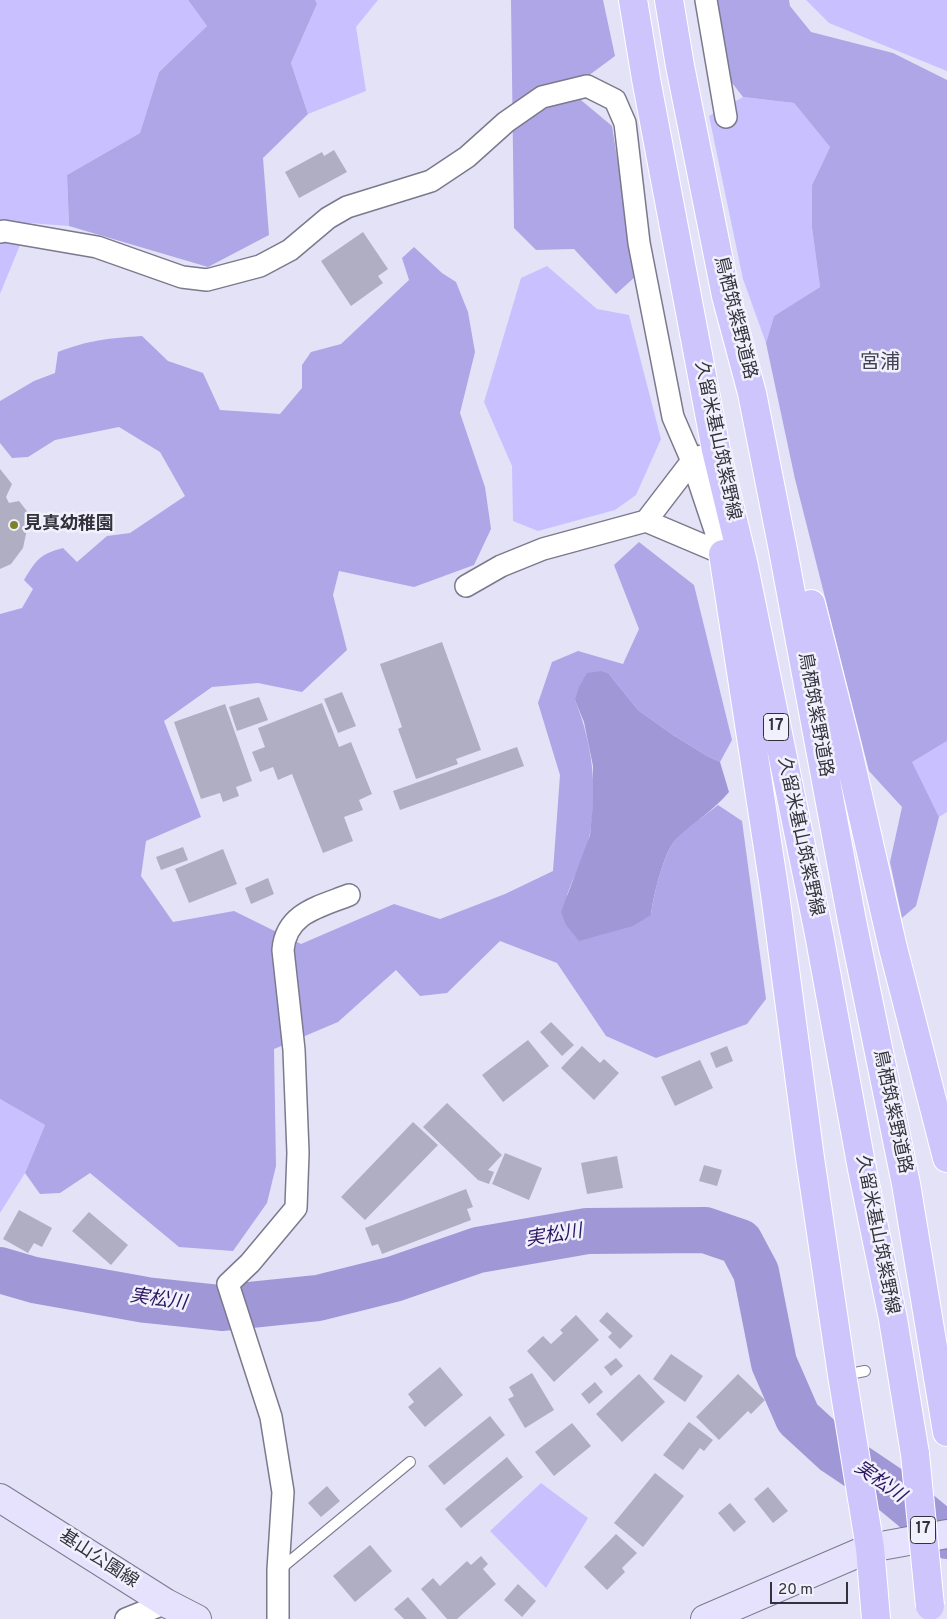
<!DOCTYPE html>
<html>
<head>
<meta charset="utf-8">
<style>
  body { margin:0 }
  #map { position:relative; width:947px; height:1619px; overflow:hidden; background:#e4e2f7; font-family:Overpass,sans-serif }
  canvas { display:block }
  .scale { position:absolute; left:770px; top:1582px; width:78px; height:22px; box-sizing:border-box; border:2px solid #33323a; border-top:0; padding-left:6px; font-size:15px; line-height:18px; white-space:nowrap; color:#33323a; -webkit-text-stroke:4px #f1f0fd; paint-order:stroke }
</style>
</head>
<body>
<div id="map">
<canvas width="947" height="1619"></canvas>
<div class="scale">20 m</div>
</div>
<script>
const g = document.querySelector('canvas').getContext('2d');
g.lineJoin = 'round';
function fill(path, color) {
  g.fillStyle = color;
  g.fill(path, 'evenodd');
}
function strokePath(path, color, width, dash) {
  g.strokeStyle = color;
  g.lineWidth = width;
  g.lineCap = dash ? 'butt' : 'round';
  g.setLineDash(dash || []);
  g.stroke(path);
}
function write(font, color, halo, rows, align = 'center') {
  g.font = font + ' Overpass,"Noto Sans JP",sans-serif';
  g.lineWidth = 5;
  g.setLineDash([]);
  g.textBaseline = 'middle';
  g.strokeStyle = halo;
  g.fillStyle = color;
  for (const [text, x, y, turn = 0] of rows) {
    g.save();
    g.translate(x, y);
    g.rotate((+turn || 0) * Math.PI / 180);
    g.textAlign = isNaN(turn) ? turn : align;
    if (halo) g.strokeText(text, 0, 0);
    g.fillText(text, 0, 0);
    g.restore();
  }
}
fill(new Path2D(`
  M0 0H188L207 26 159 72 140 133 67 175 69 226 29 223 0 294Z
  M315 0H378L356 27 366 91 308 114 291 63 317 4Z
  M806 0H947V71L829 23Z
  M743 97 794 103 830 147 812 185V228L820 287 774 316 766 343 743 279 709 116Z
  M547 266 597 309 629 315 661 439 636 495 615 510 538 531 513 521 512 466 484 402 521 278Z
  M947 741V812L939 817 911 762Z
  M0 1099 45 1125 25 1173 0 1213Z
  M541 1483 588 1518 546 1588 490 1531Z`), '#c9c1ff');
fill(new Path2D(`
  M188 0H315L317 4 291 63 308 114 263 158 269 235 208 267 69 226 67 175 140 133 159 72 207 26Z
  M511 0H603L615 56 569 90 612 126 636 276 616 294 574 249 536 250 514 228Z
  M714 0H789L790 6 811 32 893 53 947 80V741L912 762 939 817 916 906 902 918 890 862 902 807 869 771 795 479 766 343 774 316 820 287 812 228V185L830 147 794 103 743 97 726 75Z
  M414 247 442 273 456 282 468 312 475 352 460 413 485 487 491 529 474 565 414 587 339 571 333 595 347 650 302 692 258 683 212 687 164 721 201 817 146 841 141 876 173 922 234 911 301 944 394 904 440 919 505 894 553 871 560 775 538 703 552 662 578 651 623 664 639 629 614 565 639 542 694 585 732 740 720 762 707 756 673 735 638 710 609 674 575 700C592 742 598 788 590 833 586 854 574 875 567 895L651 915C654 893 662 859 675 840 682 831 707 814 718 805L742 821 766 999 747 1024 656 1058 606 1036 557 963 500 941 447 993 420 996 396 970 338 1022 274 1049 276 1166 267 1203 233 1251 179 1247 90 1173 60 1193 40 1194 25 1173 45 1125 0 1099V614L22 608 33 589 24 580C36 560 40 554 63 548L77 562 107 536 130 533 185 496 160 452 119 427 55 440 28 457 12 458 0 443V401L34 381 55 373 58 352C89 340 110 338 142 336L168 361 203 373 220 410 280 414 302 388V365L311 352 341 344 409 280 402 258Z`), '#afa6e7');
fill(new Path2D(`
  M601 671 609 674 638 710 673 735 707 756 720 762 729 792C714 810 694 822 677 838 664 851 653 896 651 915L633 926 579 941 566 925 561 912 590 835 593 803V766L584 722 575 700 579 687 587 673Z`), '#a097d7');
strokePath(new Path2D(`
  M0 1270 34 1280 146 1300 221 1308 318 1298 394 1279 478 1250 587 1231 705 1230 740 1242 756 1272 774 1363 798 1418 835 1452 890 1489 947 1536`), '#a097d7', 46);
fill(new Path2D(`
  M334 150 347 172 299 198 285 172 322 152 324 156Z
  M363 232 388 269 378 276 383 283 351 306 321 261Z
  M0 469 12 484 6 497 9 503 19 501 30 515 23 548 11 564 0 569Z
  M442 642 481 750 456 759 458 764 416 779 398 729 402 727 380 664Z
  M342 692 356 726 338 733 324 699Z
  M259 697 268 720 237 731 229 707Z
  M322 703 339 747 351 742 372 794 359 800 363 810 344 817 353 841 323 853 292 774 278 780 273 767 260 772 252 752 265 747 258 728Z
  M225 704 252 781 236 787 239 796 223 802 220 793 201 799 174 722Z
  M517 747 524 766 400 810 393 791Z
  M183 847 188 860 161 870 156 857Z
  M223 849 237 884 189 903 175 869Z
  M268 878 274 894 251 904 245 888Z
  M551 1022 574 1045 562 1056 540 1032Z
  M528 1040 549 1066 503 1102 482 1075Z
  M582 1046 600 1063 604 1059 619 1073 594 1100 561 1068Z
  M727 1046 733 1061 716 1068 710 1053Z
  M700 1060 713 1088 675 1106 661 1077Z
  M447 1103 502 1155 488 1170 494 1172 489 1184 478 1180 423 1127Z
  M413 1122 438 1145 365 1220 341 1197Z
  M505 1153 542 1168 529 1200 492 1184Z
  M617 1156 623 1188 587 1194 581 1163Z
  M704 1165 722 1170 717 1186 699 1181Z
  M466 1189 473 1207 467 1209 471 1220 382 1254 378 1244 372 1246 365 1228Z
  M19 1210 52 1228 42 1247 34 1243 28 1253 3 1239Z
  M89 1212 128 1245 111 1265 72 1231Z
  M607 1312 633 1336 620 1349 608 1337 612 1333 599 1321Z
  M576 1315 599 1340 554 1382 527 1351 543 1336 551 1344 563 1333 560 1330Z
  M671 1354 703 1376 685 1402 653 1379Z
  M616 1358 623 1366 611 1376 604 1367Z
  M440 1367 463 1395 425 1427 408 1407 414 1402 408 1394Z
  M532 1373 554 1410 525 1428 508 1399 514 1396 509 1387Z
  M639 1374 665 1402 622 1442 596 1414Z
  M738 1374 765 1400 751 1414 748 1411 719 1440 696 1417Z
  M595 1382 603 1392 589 1404 581 1394Z
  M490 1416 505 1435 444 1485 428 1466Z
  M689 1422 713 1440 704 1451 700 1448 683 1470 663 1455Z
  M572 1423 591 1446 554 1476 535 1452Z
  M507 1457 523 1477 461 1528 445 1509Z
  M655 1473 684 1496 643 1547 614 1523Z
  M327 1486 340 1501 321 1517 308 1503Z
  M768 1487 788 1511 773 1523 754 1499Z
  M730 1503 746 1522 734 1532 718 1513Z
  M616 1534 637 1553 622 1568 625 1572 607 1590 584 1567Z
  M370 1545 392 1571 355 1602 333 1576Z
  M481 1556 488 1564 483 1569 496 1584 457 1619H447L421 1589 433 1578 440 1586 467 1561 471 1565Z
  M518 1584 536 1601 522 1617 504 1600Z
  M408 1597 427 1619H404L394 1609Z`), '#b0aec2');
const lane = new Path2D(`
  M844 1375 865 1371
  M279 1570 410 1462`);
const street = new Path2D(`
  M706 0 726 117
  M0 232 4 231 97 247 182 277 207 280 260 266 290 250 328 218 347 207 431 181 467 157 506 122 542 97 587 86 615 100 625 123 639 243 673 417 692 461 723 554
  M702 456 692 461 646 521 731 557
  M466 586 501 566 543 549 646 521
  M126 1619 166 1603
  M278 1619V1570L283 1492 271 1417 228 1284 250 1263 296 1208 298 1153 294 1050 283 950C286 913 319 907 349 895`);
const secondary = new Path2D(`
  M0 1498 166 1603 197 1619
  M705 1619 870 1548 947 1534`);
const primary = new Path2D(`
  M633 0 646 79 716 450 743 562 819 934 862 1169 893 1319 915 1454
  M669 0 680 66 726 296 752 393 783 550 852 921 906 1184 947 1432
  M723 554 775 894 810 1158 842 1375 870 1548 876 1619
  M811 604 847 747 893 948 947 1158`);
strokePath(lane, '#7b798c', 12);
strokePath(street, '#7b798c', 24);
strokePath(secondary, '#7b798c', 30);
strokePath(primary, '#fff', 30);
strokePath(lane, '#fff', 10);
strokePath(street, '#fff', 21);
strokePath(secondary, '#e6e2fe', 28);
strokePath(primary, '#cec5fd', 28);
const primaryBridge = new Path2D(`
  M915 1454 930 1606`);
strokePath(primaryBridge, '#fff', 30, []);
strokePath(primaryBridge, '#cec5fd', 28);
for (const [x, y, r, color] of [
  [14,525,5,"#80822b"]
]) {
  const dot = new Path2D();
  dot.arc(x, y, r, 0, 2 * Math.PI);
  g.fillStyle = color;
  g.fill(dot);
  strokePath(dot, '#f1f0fd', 2);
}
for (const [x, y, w] of [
  [776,727,25],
  [923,1530,25]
]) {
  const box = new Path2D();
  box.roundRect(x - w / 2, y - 13.5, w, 27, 4);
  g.fillStyle = '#f1f0fd';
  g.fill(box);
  strokePath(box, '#33323a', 1);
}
write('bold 16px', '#33323a', null, [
  ["17",776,727],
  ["17",923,1530]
]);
write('18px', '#33323a', '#f1f0fd', [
  ["鳥栖筑紫野道路",734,318,76],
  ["久留米基山筑紫野線",716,441,78],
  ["鳥栖筑紫野道路",814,715,80],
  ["久留米基山筑紫野線",799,837,78],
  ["鳥栖筑紫野道路",891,1112,78],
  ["久留米基山筑紫野線",876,1235,79],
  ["基山公園線",98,1560,33]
]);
write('bold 18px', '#33323a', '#f1f0fd', [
  ["見真幼稚園",24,525]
], 'left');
write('italic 19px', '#2d1661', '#f1f0fd', [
  ["実松川",554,1237,-9],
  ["実松川",158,1301,8],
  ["実松川",879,1483,35]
]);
write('20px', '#434152', '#f1f0fd', [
  ["宮浦",880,364]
]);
</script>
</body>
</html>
